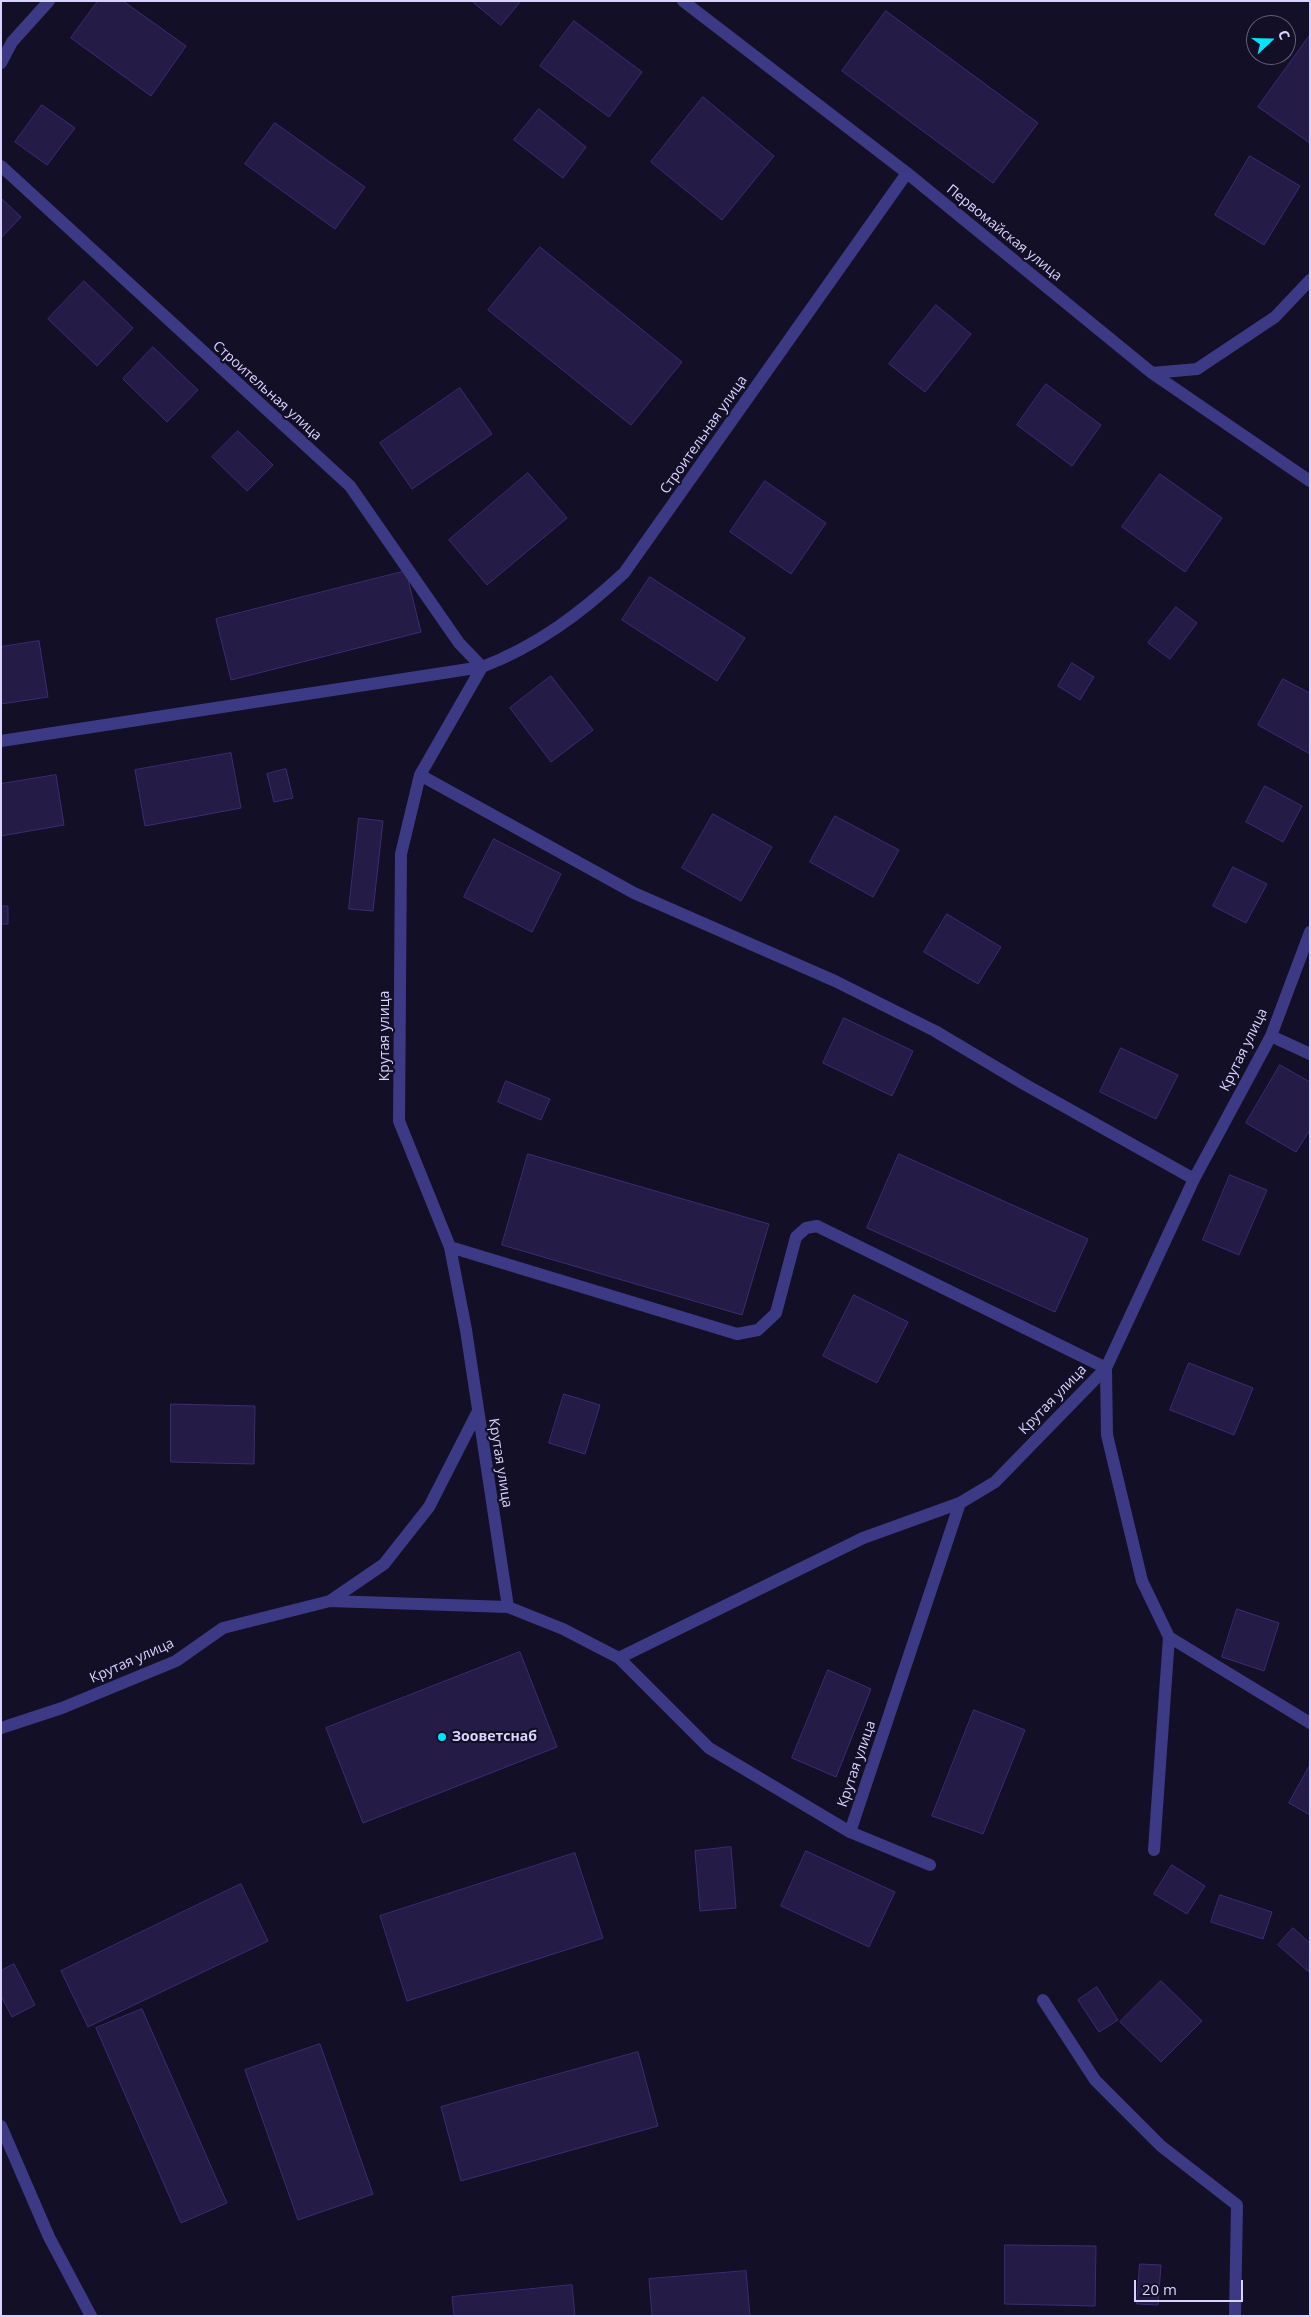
<!DOCTYPE html>
<html>
<head>
<meta charset="utf-8">
<style>
  body { margin:0 }
  #map { position:relative; width:1311px; height:2317px; overflow:hidden; background:#130f26; font-family:"Open Sans",sans-serif }
  canvas { display:block }
  .frame { position:absolute; inset:0; border:2px solid #d9d4ff; pointer-events:none }
  .north { position:absolute; left:1246px; top:15px; width:50px; height:50px; box-sizing:border-box; background:#130f26; border:1px solid #625e7d; border-radius:50%; rotate:69deg; font-size:14px; font-weight:700; line-height:20px; text-align:center; color:#d9d4ff }
  .north::after { content:''; display:block; margin:auto; width:18px; height:22px; background:#00e5ff; clip-path:polygon(50% 0,100% 100%,50% 72%,0 100%) }
  .scale { position:absolute; left:1134px; top:2280px; width:109px; height:22px; box-sizing:border-box; border:2px solid #d9d4ff; border-top:0; padding-left:6px; font-size:15px; line-height:18px; white-space:nowrap; color:#d9d4ff; -webkit-text-stroke:4px #130f26; paint-order:stroke }
</style>
</head>
<body>
<div id="map">
<canvas width="1311" height="2317"></canvas>
<div class="frame"></div>
<div class="north">С</div>
<div class="scale">20 m</div>
</div>
<script>
const g = document.querySelector('canvas').getContext('2d');
g.lineJoin = 'round';
function fill(path, color) {
  g.fillStyle = color;
  g.fill(path, 'evenodd');
}
function strokePath(path, color, width, dash) {
  g.strokeStyle = color;
  g.lineWidth = width;
  g.lineCap = dash ? 'butt' : 'round';
  g.setLineDash(dash || []);
  g.stroke(path);
}
function write(font, color, halo, rows, align = 'center') {
  g.font = font + ' "Open Sans",sans-serif';
  g.lineWidth = 4.5;
  g.setLineDash([]);
  g.textBaseline = 'middle';
  g.strokeStyle = halo;
  g.fillStyle = color;
  for (const [text, x, y, turn = 0] of rows) {
    g.save();
    g.translate(x, y);
    g.rotate((+turn || 0) * Math.PI / 180);
    g.textAlign = isNaN(turn) ? turn : align;
    if (halo) g.strokeText(text, 0, 0);
    g.fillText(text, 0, 0);
    g.restore();
  }
}
const building = new Path2D(`
  M98 1H123L186 46 151 96 71 38Z
  M472 1H521L501 25Z
  M886 11 1038 123 993 183 842 71Z
  M574 21 642 72 609 117 540 66Z
  M1310 35V143L1258 107Z
  M703 97 774 156 722 220 651 162Z
  M42 105 75 128 47 165 15 142Z
  M539 109 586 147 563 178 514 140Z
  M275 123 365 187 335 229 245 164Z
  M1250 156 1300 186 1264 245 1215 215Z
  M1 198 21 217 1 238Z
  M540 247 682 362 631 425 488 310Z
  M84 281 133 328 97 366 48 319Z
  M936 305 971 334 925 392 889 364Z
  M153 347 198 390 167 422 123 379Z
  M1046 384 1101 425 1072 466 1017 425Z
  M460 388 492 434 412 489 380 443Z
  M238 431 273 465 247 491 212 457Z
  M528 473 567 518 487 585 449 540Z
  M1160 474 1222 518 1185 572 1122 527Z
  M765 481 826 523 791 574 730 532Z
  M406 571 421 632 231 680 216 619Z
  M650 577 745 638 717 681 622 620Z
  M1176 607 1197 623 1170 659 1148 643Z
  M39 641 48 697 1 704V647Z
  M1072 663 1094 677 1080 700 1058 686Z
  M551 676 593 730 551 762 510 708Z
  M1283 679 1310 693V754L1258 725Z
  M231 753 241 808 145 826 135 770Z
  M286 769 293 798 274 802 267 774Z
  M56 775 64 825 1 836V784Z
  M1265 786 1302 806 1283 842 1246 822Z
  M713 814 772 847 741 901 682 868Z
  M835 816 899 850 873 897 810 862Z
  M359 818 383 821 373 911 349 909Z
  M494 839 561 874 532 932 464 897Z
  M1233 867 1267 884 1246 923 1213 906Z
  M1 906H8V924H1Z
  M947 914 1001 947 978 984 924 952Z
  M844 1018 913 1051 892 1096 823 1063Z
  M1121 1048 1178 1075 1156 1119 1100 1092Z
  M1280 1065 1310 1082V1130L1296 1152 1246 1123Z
  M506 1081 550 1099 541 1120 498 1102Z
  M528 1154 769 1224 742 1315 502 1245Z
  M899 1154 1088 1239 1055 1312 867 1228Z
  M1230 1175 1267 1190 1239 1255 1203 1240Z
  M854 1295 908 1322 877 1383 823 1356Z
  M1189 1363 1253 1388 1234 1435 1170 1410Z
  M564 1394 600 1405 585 1454 549 1443Z
  M171 1404 255 1406 254 1464 171 1462Z
  M1237 1609 1279 1623 1264 1671 1222 1657Z
  M520 1652 557 1747 363 1823 326 1728Z
  M828 1670 871 1689 836 1777 792 1758Z
  M974 1710 1025 1730 983 1834 932 1816Z
  M1310 1765V1815L1289 1803Z
  M731 1847 736 1908 700 1911 695 1851Z
  M806 1851 895 1892 869 1947 781 1906Z
  M575 1853 603 1938 407 2001 380 1916Z
  M1172 1865 1205 1886 1187 1914 1154 1894Z
  M241 1884 268 1941 88 2027 61 1971Z
  M1220 1895 1272 1912 1263 1939 1211 1922Z
  M1293 1928 1310 1943 1309 1972 1278 1945Z
  M14 1964 35 2005 12 2017 1 1996V1971Z
  M1161 1981 1202 2021 1161 2062 1120 2022Z
  M1097 1987 1118 2020 1099 2032 1078 2000Z
  M142 2009 227 2203 181 2223 96 2028Z
  M320 2044 373 2194 298 2220 245 2070Z
  M638 2052 658 2126 461 2181 441 2107Z
  M1005 2245 1096 2246 1095 2306 1005 2304Z
  M1140 2264 1161 2265 1158 2305 1137 2304Z
  M746 2271 750 2316H652L649 2279Z
  M572 2285 575 2316H454L452 2297Z`);
fill(building, '#241b47');
strokePath(building, '#3b2d73', 1);
strokePath(new Path2D(`
  M683 1 907 173 1152 373 1310 481
  M1 63 12 42 49 1
  M1 166 350 486 459 643 482 667
  M1152 373 1197 369 1275 317 1310 280
  M482 667 420 775 401 854 399 1121 450 1247 466 1330 508 1607
  M1 741 482 667C537 646 581 613 624 573L907 173
  M420 775 634 893 835 981 935 1031 1024 1084 1194 1179
  M1271 1036 1310 1054
  M330 1601 508 1607 563 1629 619 1658 709 1748 850 1832 960 1503 995 1482 1106 1368 817 1226 806 1228 796 1237 776 1313 758 1330 737 1334 450 1247
  M1169 1637 1310 1723
  M619 1658 863 1538 960 1503
  M1 1728 62 1708 176 1661 223 1628 330 1601 384 1564 429 1507 477 1413
  M850 1832 930 1865
  M1154 1850 1169 1637 1142 1581 1107 1435 1106 1368 1194 1179 1271 1036 1310 932
  M1043 2000 1095 2080 1161 2146 1237 2205 1235 2316
  M1 2126 49 2237 91 2316`), '#3d3a85', 12);
for (const [x, y, r, color] of [
  [442,1737,5,"#00e5ff"]
]) {
  const dot = new Path2D();
  dot.arc(x, y, r, 0, 2 * Math.PI);
  g.fillStyle = color;
  g.fill(dot);
  strokePath(dot, '#130f26', 2);
}
write('14px', '#d9d4ff', '#130f26', [
  ["Первомайская улица",1004,233,39],
  ["Строительная улица",267,391,42],
  ["Строительная улица",704,435,-55],
  ["Крутая улица",385,1036,-90],
  ["Крутая улица",1244,1050,-64],
  ["Крутая улица",1053,1400,-46],
  ["Крутая улица",500,1463,81],
  ["Крутая улица",132,1661,-24],
  ["Крутая улица",857,1764,-71]
]);
write('bold 14px', '#d9d4ff', '#130f26', [
  ["Зооветснаб",452,1737]
], 'left');
</script>
</body>
</html>
